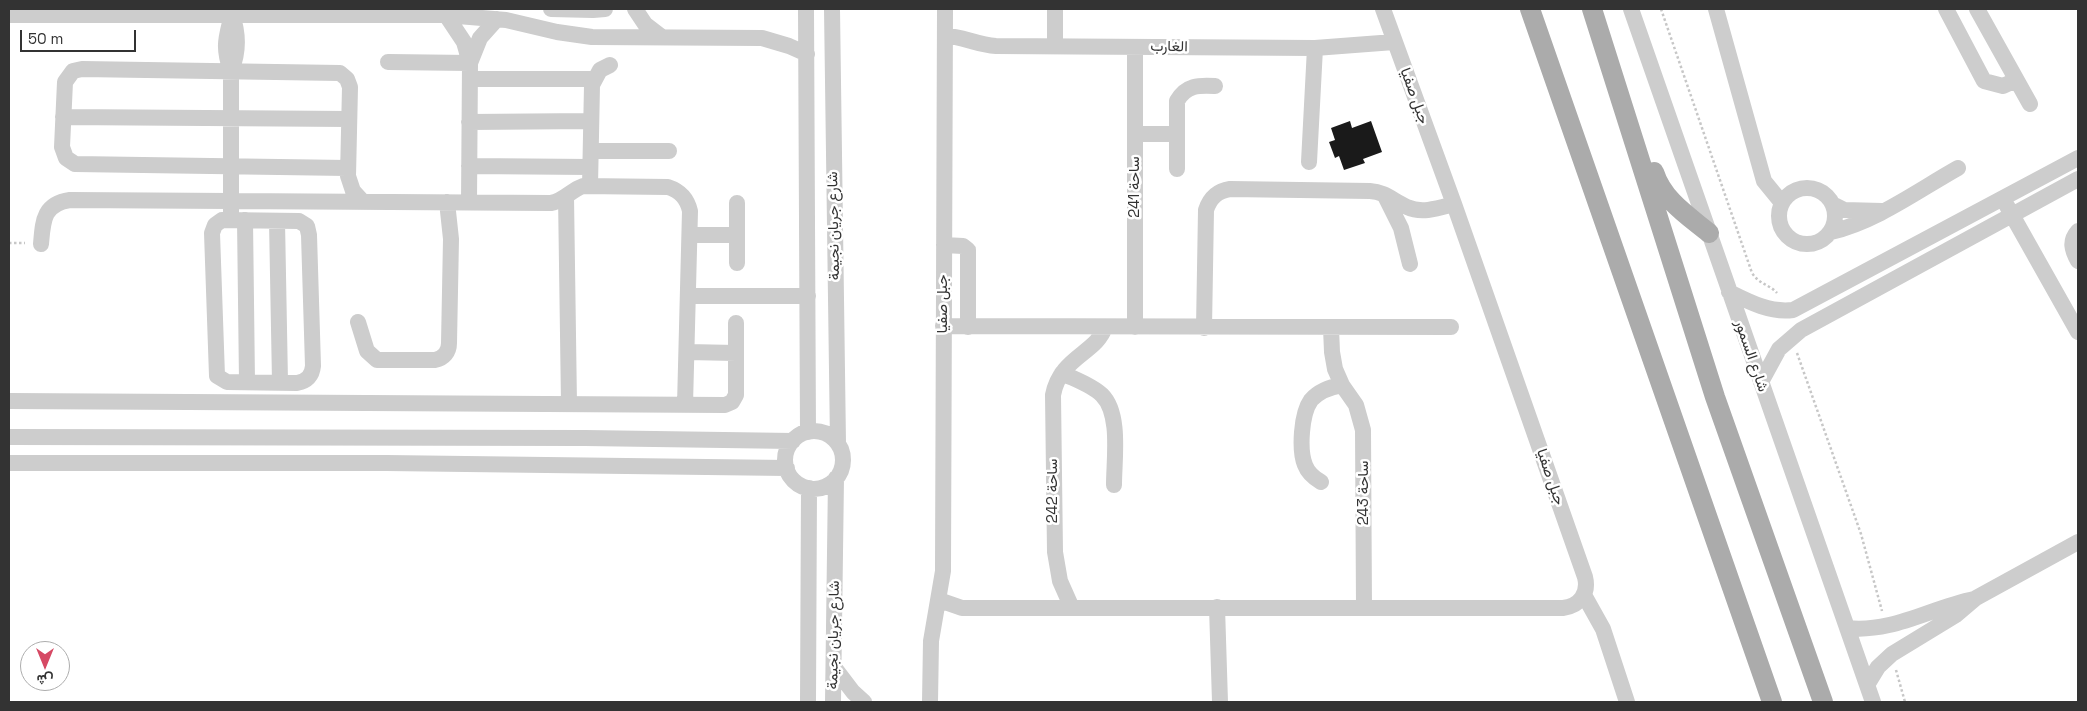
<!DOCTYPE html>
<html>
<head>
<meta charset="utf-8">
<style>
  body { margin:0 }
  #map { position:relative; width:2087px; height:711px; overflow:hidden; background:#fff; font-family:"Space Grotesk",Vazirmatn,sans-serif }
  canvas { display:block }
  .frame { position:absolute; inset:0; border:10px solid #333; pointer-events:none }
  .north { position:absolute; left:20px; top:641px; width:50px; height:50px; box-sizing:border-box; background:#fff; border:1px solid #adadad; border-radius:50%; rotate:180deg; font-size:14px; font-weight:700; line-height:20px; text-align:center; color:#333 }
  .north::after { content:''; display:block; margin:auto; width:18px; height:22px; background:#d64964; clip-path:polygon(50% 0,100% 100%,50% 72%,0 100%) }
  .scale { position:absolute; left:20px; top:30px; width:116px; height:22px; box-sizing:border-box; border:2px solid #333; border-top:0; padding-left:6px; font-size:15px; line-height:18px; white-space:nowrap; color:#333; -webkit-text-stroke:4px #fff; paint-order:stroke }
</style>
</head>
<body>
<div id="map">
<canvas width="2087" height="711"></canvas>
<div class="frame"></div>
<div class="north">ش</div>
<div class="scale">50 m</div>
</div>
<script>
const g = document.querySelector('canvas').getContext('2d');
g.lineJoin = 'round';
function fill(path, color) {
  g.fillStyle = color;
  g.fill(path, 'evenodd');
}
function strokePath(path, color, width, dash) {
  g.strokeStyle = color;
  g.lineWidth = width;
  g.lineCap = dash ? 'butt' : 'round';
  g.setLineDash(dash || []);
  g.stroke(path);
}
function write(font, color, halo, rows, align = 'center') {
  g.font = font + ' "Space Grotesk",Vazirmatn,sans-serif';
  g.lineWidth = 5;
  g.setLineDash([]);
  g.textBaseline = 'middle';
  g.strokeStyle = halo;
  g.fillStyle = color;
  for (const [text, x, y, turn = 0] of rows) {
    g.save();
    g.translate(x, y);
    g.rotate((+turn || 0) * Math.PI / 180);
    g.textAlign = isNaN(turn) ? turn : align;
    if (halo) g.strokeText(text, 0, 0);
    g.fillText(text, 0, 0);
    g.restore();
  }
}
fill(new Path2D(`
  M1350 121 1352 128 1371 121 1382 152 1363 159 1365 163 1344 170 1339 156 1335 158 1329 142 1335 140 1331 128Z`), '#1a1a1a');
strokePath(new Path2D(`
  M1661 9 1752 273C1760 285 1769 284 1777 293
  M9 243H25
  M1797 353 1861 534 1882 611
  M1896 670 1905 702`), '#c7c7c7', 2.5, [2.5, 2.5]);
strokePath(new Path2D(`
  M551 9 593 10 605 9
  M635 9 645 24 662 37
  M806 9 808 432
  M832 9 838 443
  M1055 9V46
  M1631 9 1873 702
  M1716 9 1764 181 1782 203
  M1946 9 1984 81 2003 86 2016 80
  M1977 9 2030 104
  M9 15H446L506 20 557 32 592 37 762 38 789 46 807 54
  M446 15 464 42 470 63 469 202
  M945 36C962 36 977 45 996 46L1315 48 1394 42
  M388 62 470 63
  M470 63 480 38 497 19
  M231 71C239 52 239 35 232 15
  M470 79H594
  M63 117 349 119
  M469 122 591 121
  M1135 134H1176
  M591 151H669
  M1309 162 1315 48
  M469 166 590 167
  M347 168 75 164 66 158 62 147 65 82 73 71 82 69 340 73 347 79 350 87 348 176 353 191 363 202
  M1177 169V101C1186 85 1199 85 1215 86
  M590 186 592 85 600 70 610 65
  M1779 216a28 28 0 1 1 56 0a28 28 0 1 1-56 0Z
  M566 196 569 404
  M1385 196 1401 228 1410 264
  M737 203V263
  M1834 205 1844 210 1882 211
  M2007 206 2078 332
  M231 212V71C221 43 228 35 233 9
  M222 220 299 221 307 226 309 235 313 366C312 376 307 381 297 383L227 382 217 376 212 233 215 225Z
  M245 220 247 382
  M277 221 280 382
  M2078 231C2069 241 2072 250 2078 261
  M1831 232C1877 221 1917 191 1958 168
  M690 235H737
  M41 244C43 221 43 204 70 200L551 203C564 201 571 190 583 186L668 187C680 191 687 198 690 211L685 405
  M944 245 963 246 968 250V327
  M1729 292C1749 302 1770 313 1793 310L2078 158
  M688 296H808
  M358 322 367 351 377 360H435C444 358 449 352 449 343L451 239 447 202
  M943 326 1451 327
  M1135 327V47
  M1204 328 1206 210C1210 198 1217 191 1230 189L1370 191C1386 192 1393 201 1407 207 1422 214 1439 208 1454 204
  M1331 328 1332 352 1335 369 1342 385 1356 405 1363 430 1364 608
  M687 352 736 353
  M1062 373C1074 379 1092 385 1102 395 1121 414 1114 459 1114 485
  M1761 382 1779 349 1801 330 2078 179
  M9 401 725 405 732 402 736 395V323
  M785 460a29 29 0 1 1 58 0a29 29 0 1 1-58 0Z
  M9 437 585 438 793 441
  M9 463H386L787 468
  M1321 482C1314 478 1308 473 1305 465 1299 450 1301 414 1311 400 1319 391 1330 387 1342 385
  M1584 595 1603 629 1627 702
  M939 600 962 608H1563C1580 606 1589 593 1585 577L1454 204 1383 9
  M1217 607 1220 702
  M1072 608 1060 581 1055 552 1053 395C1060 357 1097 353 1105 327
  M1847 628C1893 633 1930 608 1974 599
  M834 667 853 692 864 702
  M1867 685 1878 667 1892 654 1956 615 1976 598 2078 542
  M808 702 809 488
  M833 702 836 478
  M930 702 931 641 943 571 945 9`), '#cdcdcd', 16);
strokePath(new Path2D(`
  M1530 9 1772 702
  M1592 9 1715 397 1823 702
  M1654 172C1663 200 1687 215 1709 233`), '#ababab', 20);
write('15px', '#333', '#fff', [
  ["الغارب",1169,47,1],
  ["جبل صفيا",1414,96,70],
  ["ساحة 241",1135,187,-90],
  ["شارع جريان نجيمة",834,226,-91],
  ["جبل صفيا",943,304,-90],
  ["شارع السمور",1751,356,71],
  ["جبل صفيا",1550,477,71],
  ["ساحة 242",1053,491,-90],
  ["ساحة 243",1364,493,-90],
  ["شارع جريان نجيمة",834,635,-89]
]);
</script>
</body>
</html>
